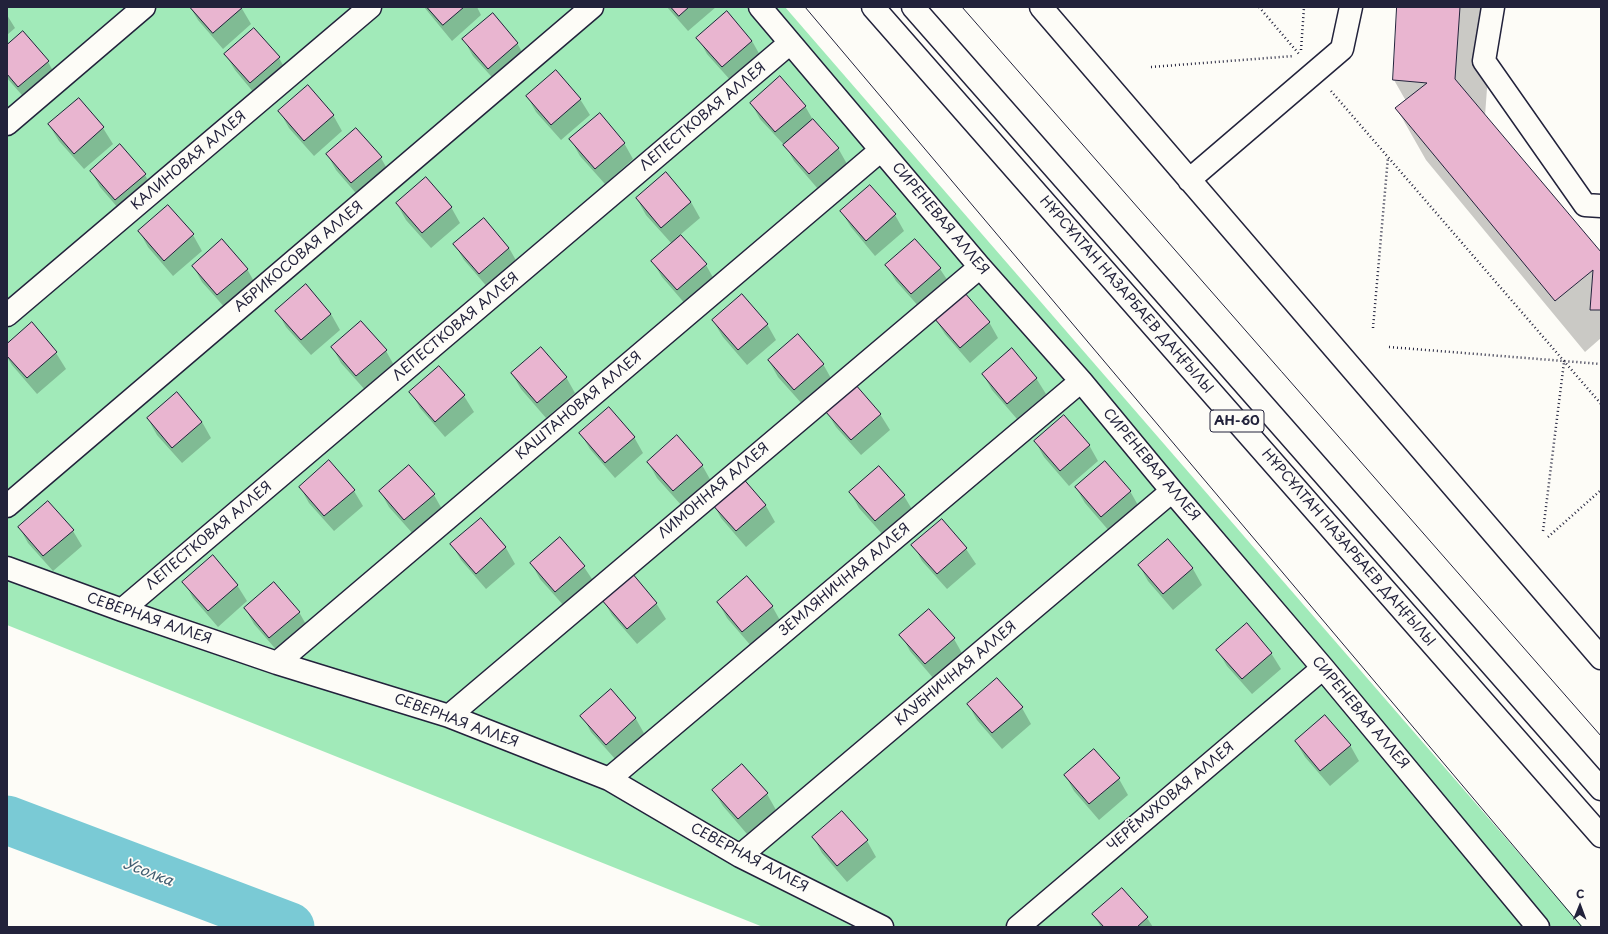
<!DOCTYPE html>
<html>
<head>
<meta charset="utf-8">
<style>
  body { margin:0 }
  #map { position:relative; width:1608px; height:934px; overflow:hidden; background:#fdfcf7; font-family:"Playpen Sans",sans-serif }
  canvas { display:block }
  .frame { position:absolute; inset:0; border:8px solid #22223b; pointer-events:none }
  .north { position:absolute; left:1560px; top:886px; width:40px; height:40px; -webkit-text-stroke:3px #fdfcf7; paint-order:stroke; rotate:1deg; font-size:11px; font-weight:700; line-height:16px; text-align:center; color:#22223b }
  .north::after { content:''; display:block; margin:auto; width:14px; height:18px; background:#22223b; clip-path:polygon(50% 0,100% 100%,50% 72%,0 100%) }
</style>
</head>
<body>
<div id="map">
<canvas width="1608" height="934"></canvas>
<div class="frame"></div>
<div class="north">С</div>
</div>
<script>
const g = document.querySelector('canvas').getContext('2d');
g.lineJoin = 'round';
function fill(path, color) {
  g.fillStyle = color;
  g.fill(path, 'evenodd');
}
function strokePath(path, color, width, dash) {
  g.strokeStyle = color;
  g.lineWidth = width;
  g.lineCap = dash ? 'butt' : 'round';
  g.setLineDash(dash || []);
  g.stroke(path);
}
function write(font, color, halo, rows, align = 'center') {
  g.font = font + ' "Playpen Sans",sans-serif';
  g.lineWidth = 3.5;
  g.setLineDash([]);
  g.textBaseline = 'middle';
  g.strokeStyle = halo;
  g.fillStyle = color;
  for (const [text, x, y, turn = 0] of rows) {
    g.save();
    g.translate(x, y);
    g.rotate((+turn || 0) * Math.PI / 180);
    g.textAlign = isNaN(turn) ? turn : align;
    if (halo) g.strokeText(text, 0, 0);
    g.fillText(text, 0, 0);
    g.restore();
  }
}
fill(new Path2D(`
  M7 7H785L1583 927H763L7 625Z`), '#a1eab9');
fill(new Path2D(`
  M190 7H241L251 24 223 49 198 20Z
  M424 7H477L481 15 452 41Z
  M667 7H716L688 31Z
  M1398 7H1493L1485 116 1601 253V338L1585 352 1426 160 1397 109 1406 101 1394 80Z
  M727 13 752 41 761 57 732 82 707 54 698 38Z
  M7 15 15 28 7 35Z
  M254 29 279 58 288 74 259 99 235 70 225 54Z
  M464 40 517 43 526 59 498 84 473 56Z
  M7 47 48 62 57 78 28 102 7 78Z
  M556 71 580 99 590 115 561 140 536 112 527 96Z
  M78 99 103 128 113 144 84 169 59 141 49 125Z
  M751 103 805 106 813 120 838 148 847 164 818 189 794 161 786 147 760 119Z
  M280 112 333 115 342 131 314 156 289 128Z
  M571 140 624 143 633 159 605 184 580 156Z
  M327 154 381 158 390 174 361 199 336 170Z
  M91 171 145 175 154 191 125 216 100 187Z
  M870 186 895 215 904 231 875 256 851 227 841 211Z
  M637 199 691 202 700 218 680 235 706 265 715 281 687 306 662 277 652 261 672 244 646 215Z
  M397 204 451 207 460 223 431 248 406 220Z
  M139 231 193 235 202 251 173 276 148 247Z
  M915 240 940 269 950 284 921 309 896 281 886 265Z
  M455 245 509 248 518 264 489 289 464 260Z
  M193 266 247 269 256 285 227 310 202 282Z
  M306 286 331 314 340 330 311 355 286 327 277 311Z
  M935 319 989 322 998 338 970 363 945 334Z
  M713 321 767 324 776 340 747 365 723 337Z
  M31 324 56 353 66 369 37 394 12 365 7 357V345Z
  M332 347 386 351 395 367 366 391 341 363Z
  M769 361 823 364 832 380 803 405 778 377Z
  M439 367 464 396 474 412 445 437 420 408 411 392Z
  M512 374 566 377 575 393 546 418 521 389Z
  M983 374 1036 378 1046 394 1017 419 992 390Z
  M826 411 880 414 890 430 861 455 836 427Z
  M148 419 202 422 211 438 182 463 157 435Z
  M581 434 634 437 643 453 615 478 590 449Z
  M1035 441 1089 445 1098 461 1069 486 1044 457Z
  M648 462 702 465 711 481 682 506 657 478Z
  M741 477 766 506 775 522 746 547 721 518 712 502Z
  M300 487 354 491 363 506 334 531 309 503Z
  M1076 488 1130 491 1139 507 1110 532 1085 503Z
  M380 491 434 495 443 511 414 535 389 507Z
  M850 492 904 496 913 511 884 536 859 508Z
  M481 519 506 548 515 564 486 589 461 560 452 545Z
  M942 520 966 549 976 564 947 589 922 561 913 545Z
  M19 527 73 531 82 546 53 571 28 543Z
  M559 538 584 567 594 582 565 607 540 579 531 563Z
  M1168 540 1193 569 1202 585 1173 610 1148 581 1139 565Z
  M184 582 237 585 247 601 218 627 193 598Z
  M603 600 656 603 666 619 637 644 612 615Z
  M718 602 772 606 781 622 752 647 727 618Z
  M245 608 299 612 308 628 279 653 254 624Z
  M901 635 954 639 963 655 934 679 910 651Z
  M1217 650 1271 653 1281 669 1252 694 1227 666Z
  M611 690 636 719 645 735 616 760 591 732 582 716Z
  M968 704 1022 708 1031 724 1002 749 977 720Z
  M1296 742 1350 745 1359 761 1330 786 1305 757Z
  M742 765 767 794 776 810 747 834 723 806 713 790Z
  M1065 775 1119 779 1128 795 1099 820 1074 791Z
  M813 837 867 841 876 857 847 882 822 853Z
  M1122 889 1147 918 1153 927H1101L1093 914Z`), '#0003');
strokePath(new Path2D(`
  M7 820 290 927`), '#7acad5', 49);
const building = new Path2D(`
  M190 7H243L213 33Z
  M427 7H464L443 25Z
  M671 7H689L679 16Z
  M1397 7H1460L1455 79 1601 252V310H1590L1593 270 1555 301 1395 108 1427 83 1393 80Z
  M727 11 752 41 722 67 696 38Z
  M493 13 518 43 488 69 462 39Z
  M254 28 280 57 250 83 224 54Z
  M23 31 49 61 18 87 7 74V45Z
  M556 70 581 99 551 125 526 96Z
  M780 76 806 106 775 132 750 103Z
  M308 85 334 115 304 141 278 111Z
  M79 98 104 127 74 154 48 124Z
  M600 113 625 143 595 169 569 139Z
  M813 119 839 148 809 174 783 145Z
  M356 128 382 157 351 183 326 154Z
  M120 144 146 174 115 200 90 171Z
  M666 172 691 202 661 228 636 198Z
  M426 177 452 207 422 233 396 203Z
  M870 185 896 214 866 241 840 211Z
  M168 205 194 234 164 261 138 231Z
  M484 218 509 248 479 274 453 244Z
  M681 235 707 264 677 290 651 261Z
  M222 239 248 269 217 295 192 266Z
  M915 239 941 268 911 294 885 265Z
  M306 284 331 314 301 340 275 311Z
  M964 292 990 322 960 348 934 318Z
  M742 294 768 324 738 350 712 320Z
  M361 321 387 350 356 376 331 347Z
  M32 322 57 352 27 378 7 356V344Z
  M798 334 824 364 794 390 768 360Z
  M541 347 567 377 537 403 511 373Z
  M1012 348 1037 378 1007 404 982 374Z
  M439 366 465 395 435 422 409 392Z
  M855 384 881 414 851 440 825 411Z
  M177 392 202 422 172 448 147 418Z
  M609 407 635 437 605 463 579 433Z
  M1064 415 1090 445 1060 471 1034 441Z
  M677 435 703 465 673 491 647 462Z
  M329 460 355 490 324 516 299 487Z
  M1105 461 1131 491 1101 517 1075 487Z
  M409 465 435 494 404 520 379 491Z
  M879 466 905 495 875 521 849 492Z
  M741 476 766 505 736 531 710 502Z
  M48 501 74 530 43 556 18 527Z
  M481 518 506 547 476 574 450 544Z
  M942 519 967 548 937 574 911 545Z
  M560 537 585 566 555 592 530 563Z
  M1168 539 1193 568 1163 594 1138 565Z
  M213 555 238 585 208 611 182 582Z
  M632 573 657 603 627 629 601 599Z
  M747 576 773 606 742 632 717 602Z
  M274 582 300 612 269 638 244 608Z
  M929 609 955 638 925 664 899 635Z
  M1247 623 1272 653 1242 679 1216 650Z
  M997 678 1023 707 992 733 967 704Z
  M611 689 636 718 606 745 580 716Z
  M1325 715 1351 745 1320 771 1295 741Z
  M1094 749 1120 778 1089 804 1064 775Z
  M742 764 768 793 738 819 712 790Z
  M842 811 868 840 837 866 812 837Z
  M1122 888 1148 917 1137 927H1104L1092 914Z`);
fill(building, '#e9b5d0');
strokePath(building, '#22223b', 1);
const minor = new Path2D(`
  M760 7 980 267 1081 381 1172 491 1323 668 1538 927
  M1041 7 1601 658
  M1493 7 1484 61 1585 205 1601 206
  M7 124 144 7
  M1189 180 1342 49 1351 7
  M7 315 370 7
  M7 506 592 7
  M7 568 122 610 277 663 449 716 609 779 740 856 882 927
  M122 610 790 43
  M277 663 881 150
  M449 716 980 267
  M609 779 1081 381
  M740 856 1172 491
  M1018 927 1323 668`);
const major = new Path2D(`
  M873 7 1601 836
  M913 7 1601 789`);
strokePath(minor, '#22223b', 25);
strokePath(major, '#22223b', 25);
strokePath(new Path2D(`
  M1259 7 1299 54
  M1301 50 1304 7
  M1151 67 1294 56
  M1331 91 1601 404
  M1373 328 1388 157
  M1389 347 1601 364
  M1543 531 1564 362
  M1548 537 1601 490`), '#22223b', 2.5, [1, 3]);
strokePath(minor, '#fdfcf7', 22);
strokePath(major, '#fdfcf7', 22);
strokePath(new Path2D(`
  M805 7 1582 927
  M962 7 1601 736`), '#22223b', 1);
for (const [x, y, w] of [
  [1237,421,54]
]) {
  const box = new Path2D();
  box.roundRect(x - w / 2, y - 11, w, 22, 3);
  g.fillStyle = '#fdfcf7';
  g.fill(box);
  strokePath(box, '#22223b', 1);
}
write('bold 13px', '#22223b', null, [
  ["АН-60",1237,421]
]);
write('14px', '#22223b', '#fdfcf7', [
  ["ЛЕПЕСТКОВАЯ АЛЛЕЯ",703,117,-40],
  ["КАЛИНОВАЯ АЛЛЕЯ",189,161,-40],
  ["СИРЕНЕВАЯ АЛЛЕЯ",940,219,50],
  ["АБРИКОСОВАЯ АЛЛЕЯ",299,257,-40],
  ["НҰРСҰЛТАН НАЗАРБАЕВ ДАҢҒЫЛЫ",1126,295,49],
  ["ЛЕПЕСТКОВАЯ АЛЛЕЯ",456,327,-40],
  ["КАШТАНОВАЯ АЛЛЕЯ",579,406,-40],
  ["СИРЕНЕВАЯ АЛЛЕЯ",1151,465,50],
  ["ЛИМОННАЯ АЛЛЕЯ",714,491,-40],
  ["ЛЕПЕСТКОВАЯ АЛЛЕЯ",209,536,-40],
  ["НҰРСҰЛТАН НАЗАРБАЕВ ДАҢҒЫЛЫ",1348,548,49],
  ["ЗЕМЛЯНИЧНАЯ АЛЛЕЯ",845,580,-40],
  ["СЕВЕРНАЯ АЛЛЕЯ",149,619,19],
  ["КЛУБНИЧНАЯ АЛЛЕЯ",956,674,-40],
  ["СИРЕНЕВАЯ АЛЛЕЯ",1360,713,50],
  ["СЕВЕРНАЯ АЛЛЕЯ",456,721,20],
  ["ЧЕРЁМУХОВАЯ АЛЛЕЯ",1171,797,-40],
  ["СЕВЕРНАЯ АЛЛЕЯ",749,858,28]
]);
write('italic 15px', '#415d71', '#fdfcf7', [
  ["Усолка",148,873,21]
]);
</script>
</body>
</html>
